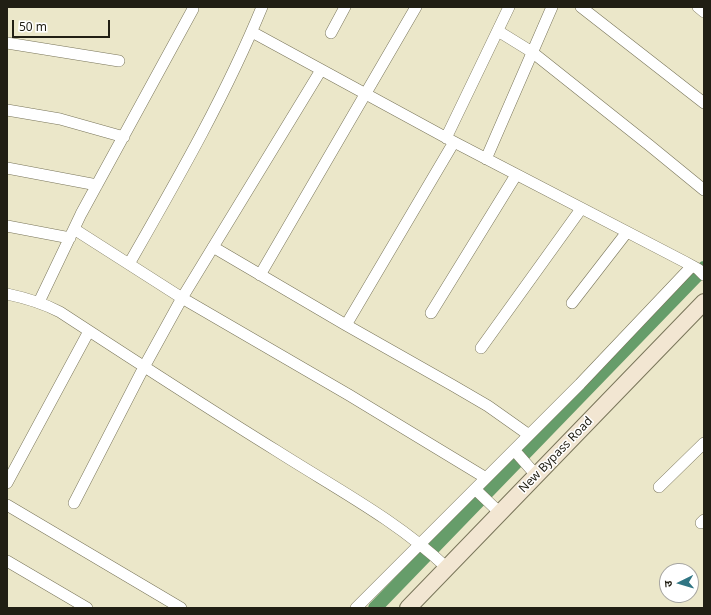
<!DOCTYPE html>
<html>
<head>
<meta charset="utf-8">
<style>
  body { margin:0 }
  #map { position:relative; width:711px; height:615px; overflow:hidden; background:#ebe7c9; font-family:"Noto Sans","Noto Sans Devanagari",sans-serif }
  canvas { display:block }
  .frame { position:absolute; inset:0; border:8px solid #211f14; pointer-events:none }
  .north { position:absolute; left:659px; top:563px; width:40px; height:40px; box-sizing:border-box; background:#fff; border:1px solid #a6a5a1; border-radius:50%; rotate:265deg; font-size:11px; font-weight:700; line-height:16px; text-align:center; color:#211f14 }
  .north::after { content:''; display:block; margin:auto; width:14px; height:18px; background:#307583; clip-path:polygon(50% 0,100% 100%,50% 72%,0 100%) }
  .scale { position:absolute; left:12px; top:20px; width:98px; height:18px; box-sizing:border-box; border:2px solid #211f14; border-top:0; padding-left:5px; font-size:12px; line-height:14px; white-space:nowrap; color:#211f14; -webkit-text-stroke:3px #fff; paint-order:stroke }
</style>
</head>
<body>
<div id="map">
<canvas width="711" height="615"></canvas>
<div class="frame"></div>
<div class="north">उ</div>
<div class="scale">50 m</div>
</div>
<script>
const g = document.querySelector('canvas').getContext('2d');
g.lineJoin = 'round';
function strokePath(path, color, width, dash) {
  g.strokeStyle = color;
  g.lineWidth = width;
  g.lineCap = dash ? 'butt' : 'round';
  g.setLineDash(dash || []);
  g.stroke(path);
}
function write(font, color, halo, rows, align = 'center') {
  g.font = font + ' "Noto Sans",sans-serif';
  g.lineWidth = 3;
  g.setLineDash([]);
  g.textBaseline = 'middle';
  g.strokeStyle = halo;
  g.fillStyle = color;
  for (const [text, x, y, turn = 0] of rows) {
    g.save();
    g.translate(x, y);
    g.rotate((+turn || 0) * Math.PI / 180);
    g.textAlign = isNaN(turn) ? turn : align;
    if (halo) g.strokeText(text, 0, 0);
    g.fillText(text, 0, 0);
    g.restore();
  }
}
strokePath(new Path2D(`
  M375 608 704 268`), '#669d6a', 14);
const street = new Path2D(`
  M581 7 704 103
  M698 7 704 12
  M498 31 532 52 649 145 704 190
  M252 32 454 142 685 262 698 269 704 275
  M331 33 345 7
  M7 43 119 61
  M7 110 60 119 124 137
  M446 138 509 7
  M486 159 552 7
  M7 168 97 185
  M7 226 70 238
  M74 229 182 298 349 395 486 478
  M213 247 346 325 452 385 488 406 529 435
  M129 264C177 180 225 97 262 7
  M260 275 416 7
  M7 294C26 298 43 303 60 312 132 359 204 406 277 451 335 488 398 521 447 568
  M39 302 81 214 193 9
  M572 303 627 232
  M431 313 516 175
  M346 325 454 142
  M481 348 581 209
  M514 450 536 475
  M7 483 89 331
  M659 487 704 443
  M475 489 500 513
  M74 503 144 367 182 298 321 70
  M7 505 181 608
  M701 523 704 520
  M7 561 87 608
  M356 608 580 384 692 266`);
const secondary = new Path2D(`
  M408 608 704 302`);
strokePath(street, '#79755a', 12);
strokePath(secondary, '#79755a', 18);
strokePath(street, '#fff', 11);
strokePath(secondary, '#f2e6d2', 16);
write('12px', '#211f14', '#fff', [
  ["New Bypass Road",556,455,-46]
]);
</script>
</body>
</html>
